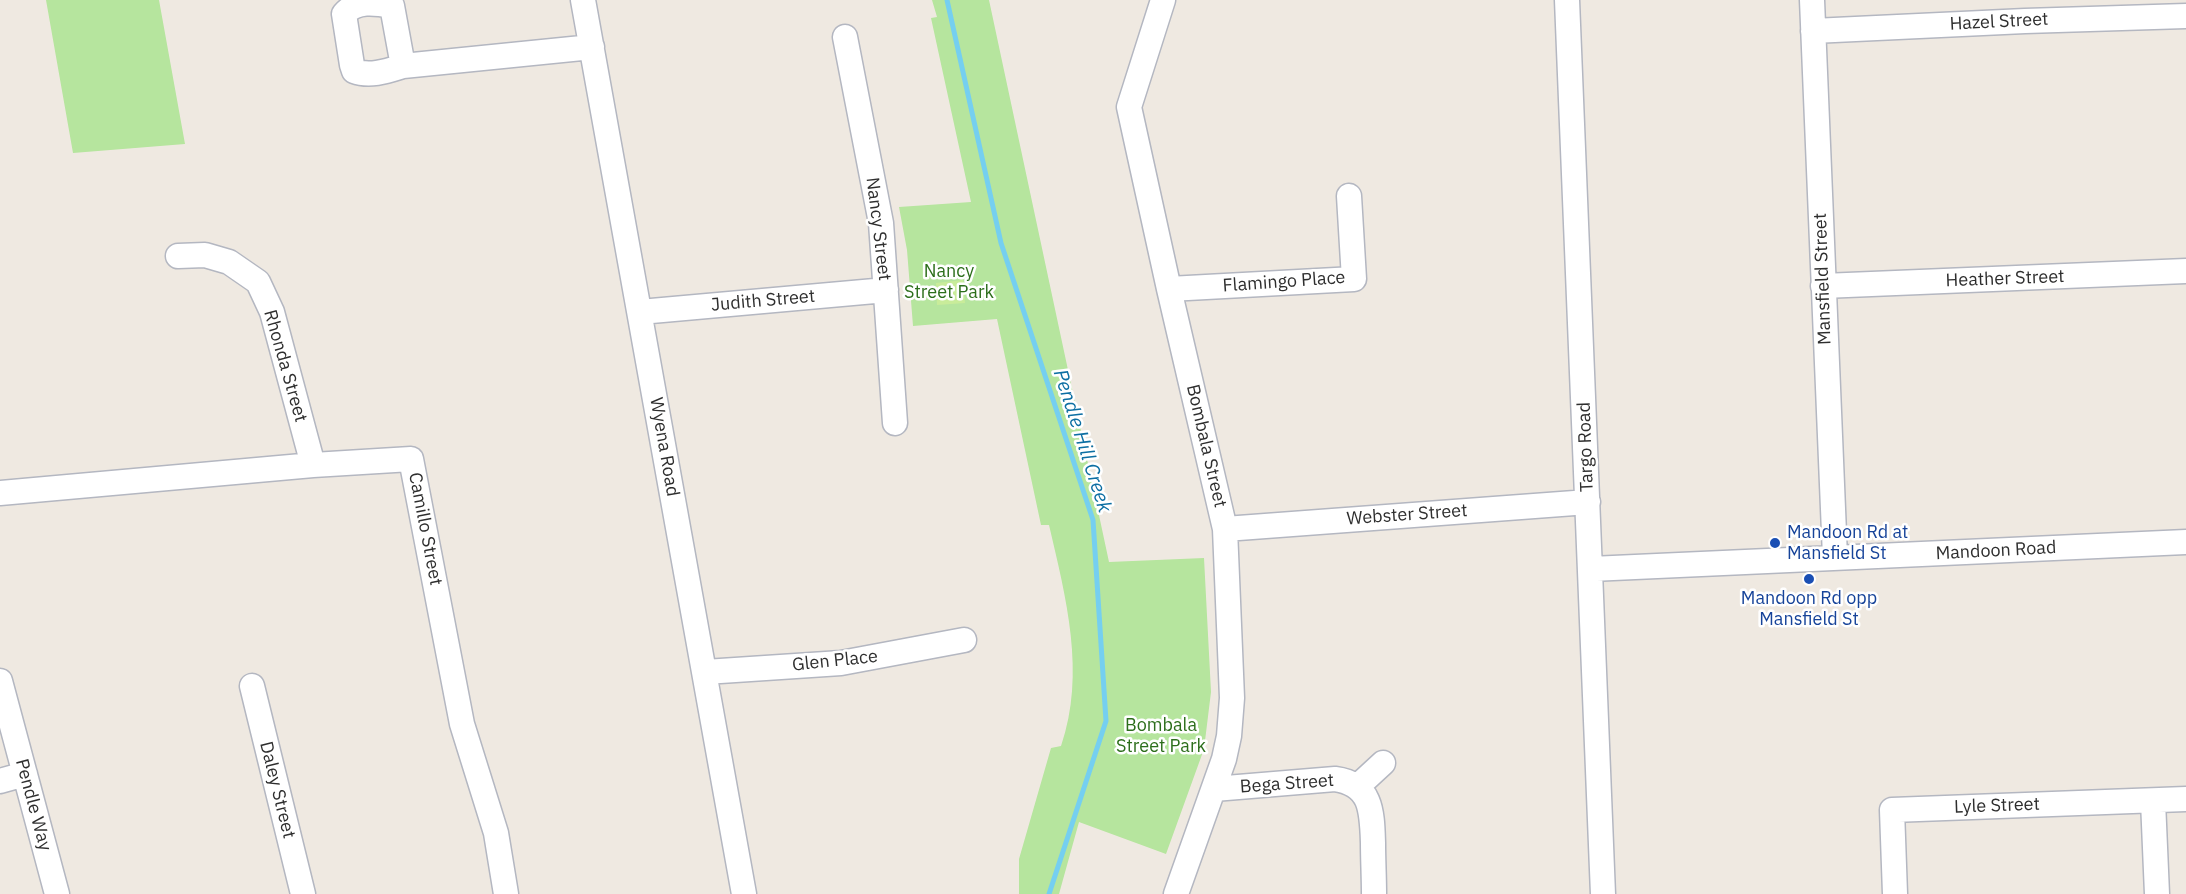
<!DOCTYPE html>
<html>
<head>
<meta charset="utf-8">
<style>
  body { margin:0 }
  canvas { display:block; background:#efe9e1 }
</style>
</head>
<body>
<canvas width="2186" height="894"></canvas>
<script>
const g = document.querySelector('canvas').getContext('2d');
g.lineJoin = 'round';
function fill(path, color) {
  g.fillStyle = color;
  g.fill(path, 'evenodd');
}
function strokePath(path, color, width, dash) {
  g.strokeStyle = color;
  g.lineWidth = width;
  g.lineCap = dash ? 'butt' : 'round';
  g.setLineDash(dash || []);
  g.stroke(path);
}
function write(font, color, halo, rows, align = 'center') {
  g.font = font + ' "IBM Plex Sans",sans-serif';
  g.lineWidth = 5;
  g.setLineDash([]);
  g.textBaseline = 'middle';
  g.strokeStyle = halo;
  g.fillStyle = color;
  for (const [text, x, y, turn = 0] of rows) {
    g.save();
    g.translate(x, y);
    g.rotate((+turn || 0) * Math.PI / 180);
    g.textAlign = isNaN(turn) ? turn : align;
    if (halo) g.strokeText(text, 0, 0);
    g.fillText(text, 0, 0);
    g.restore();
  }
}
fill(new Path2D(`
  M46 0H159L185 144 73 153Z
  M932 0H989L1109 562 1204 558 1211 692 1204 749 1166 854 1079 822 1059 894H1019V859L1051 748 1061 746C1086 673 1066 598 1049 525H1041L997 319 913 326 907 250 899 207 971 202 931 18 937 17Z`), '#b6e59e');
fill(new Path2D(`
  M963 280 965 303 937 305 936 283Z`), '#c9ec9a');
strokePath(new Path2D(`
  M947 0 1001 243 1093 520 1106 721 1049 894`), '#75cff0', 5);
const minor = new Path2D(`
  M583 0 744 894
  M1163 0 1129 107 1169 289 1225 529 1232 698 1229 736 1224 759 1176 894
  M1567 0 1603 894
  M1812 0 1835 557
  M1813 31 2025 21 2186 16
  M845 37 881 223 895 423
  M403 66 392 6C375 3 356 0 344 14L352 65 354 71C370 77 387 71 403 66L592 47
  M178 256 205 255 229 262 258 282 272 312 313 465
  M1823 286 2186 271
  M1169 289 1354 279 1349 196
  M640 312 886 290
  M0 493 313 465 411 459 462 724 496 833 506 894
  M1225 529 1588 502
  M1591 569 2186 542
  M705 672 841 663 964 640
  M0 681 57 894
  M252 686 303 894
  M0 781 25 774
  M1357 787 1383 763
  M1214 789 1335 779C1372 784 1372 812 1373 843 1373 860 1374 877 1374 894
  M2153 801 2157 894
  M1895 894 1892 810 2186 799`);
strokePath(minor, '#b4b7c1', 27);
strokePath(minor, '#fff', 24);
for (const [x, y, r, color] of [
  [1775,543,6,"#1a4fb4"],
  [1809,579,6,"#1a4fb4"]
]) {
  const dot = new Path2D();
  dot.arc(x, y, r, 0, 2 * Math.PI);
  g.fillStyle = color;
  g.fill(dot);
  strokePath(dot, '#fff', 2);
}
write('18px', '#2e2e2e', '#fff', [
  ["Hazel Street",1999,22,-3],
  ["Nancy Street",878,229,83],
  ["Mansfield Street",1823,279,-92],
  ["Heather Street",2005,279,-2],
  ["Flamingo Place",1284,282,-4],
  ["Judith Street",763,301,-5],
  ["Rhonda Street",285,366,74],
  ["Bombala Street",1206,446,77],
  ["Wyena Road",664,447,80],
  ["Targo Road",1586,447,-92],
  ["Webster Street",1407,515,-4],
  ["Camillo Street",425,529,79],
  ["Mandoon Road",1996,551,-3],
  ["Glen Place",835,661,-6],
  ["Bega Street",1287,784,-4],
  ["Daley Street",277,790,76],
  ["Pendle Way",33,805,75],
  ["Lyle Street",1997,806,-2]
]);
write('18px', '#2c6e1b', '#fff', [
  ["Nancy",949,272],
  ["Street Park",949,293],
  ["Bombala",1161,726],
  ["Street Park",1161,747]
]);
write('18px', '#164399', '#fff', [
  ["Mandoon Rd at",1787,533],
  ["Mansfield St",1787,554],
  ["Mandoon Rd opp",1809,599,"center"],
  ["Mansfield St",1809,620,"center"]
], 'left');
write('italic 20px', '#0d6fa3', '#fff', [
  ["Pendle Hill Creek",1082,441,72]
]);
</script>
</body>
</html>
